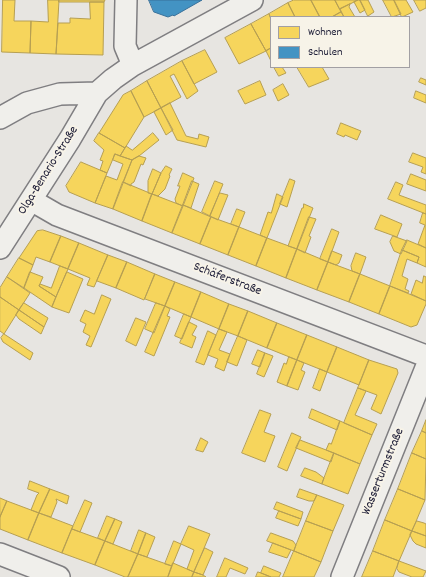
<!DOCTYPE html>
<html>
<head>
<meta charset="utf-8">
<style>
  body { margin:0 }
  #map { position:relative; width:426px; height:577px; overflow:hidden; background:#e7e5e1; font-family:Dekko,sans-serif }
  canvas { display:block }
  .legend { position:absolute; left:270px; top:16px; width:140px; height:52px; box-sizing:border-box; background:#f7f3e8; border:1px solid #a29fa3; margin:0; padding:5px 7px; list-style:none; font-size:12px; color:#22223b }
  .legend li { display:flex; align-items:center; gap:8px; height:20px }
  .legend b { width:20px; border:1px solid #a29fa3 }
</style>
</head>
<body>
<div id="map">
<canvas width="426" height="577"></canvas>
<ul class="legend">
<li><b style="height:11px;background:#f6d55c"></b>Wohnen</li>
<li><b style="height:11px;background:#4393c3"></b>Schulen</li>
</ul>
</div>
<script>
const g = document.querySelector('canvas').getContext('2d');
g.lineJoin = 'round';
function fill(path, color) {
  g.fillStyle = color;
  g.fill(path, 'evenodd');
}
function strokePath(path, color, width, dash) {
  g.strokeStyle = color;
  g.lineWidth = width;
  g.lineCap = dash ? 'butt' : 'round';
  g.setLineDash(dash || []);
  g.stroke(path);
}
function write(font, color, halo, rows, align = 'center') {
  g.font = font + ' Dekko,sans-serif';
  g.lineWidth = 4;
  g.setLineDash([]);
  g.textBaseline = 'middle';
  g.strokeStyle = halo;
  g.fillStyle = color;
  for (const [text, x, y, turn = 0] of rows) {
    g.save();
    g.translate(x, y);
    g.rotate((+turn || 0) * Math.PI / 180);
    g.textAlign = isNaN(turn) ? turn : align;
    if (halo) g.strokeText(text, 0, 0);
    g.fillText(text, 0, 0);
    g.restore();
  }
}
const homes = new Path2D(`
  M3 0H15L14 21H31L30 53 2 52Z
  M48 0H59L56 54 30 53 31 21 48 22Z
  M59 0H105L104 2H59Z
  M294 0H311L320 17H295L288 3Z
  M311 0H335L341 12 332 17H320Z
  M335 0H358L340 9Z
  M358 0H360L365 10 360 13 354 2Z
  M360 0H368L374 12 368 16Z
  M383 0H394L401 14 392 17Z
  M394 0H406L413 12 402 17Z
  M414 0H426V8L420 11Z
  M90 2H104L103 55 56 54 58 23H70V18L90 19Z
  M288 3 295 17H271V19L269 14Z
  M350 4 349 7 355 17H344L340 9Z
  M341 12 344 17H332Z
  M269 14 271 19V48L266 51 251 24Z
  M251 24 266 51 239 64 225 38Z
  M271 48V61L266 51Z
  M205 50 217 72 194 84 182 61Z
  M182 61 198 91 187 99 174 74 170 76 181 97 161 108 147 81Z
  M274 67H282L286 73 279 76Z
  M297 67H322L329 79 309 87Z
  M421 78 426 80V85L419 82Z
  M147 81 161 108 144 117 131 91Z
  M260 81 266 95 245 104 238 91Z
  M283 84 289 95 278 101 273 90Z
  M131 91 144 117 125 148 99 133 123 95Z
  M416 91 426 95V103L414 98Z
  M170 103 186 136 198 139 199 134 209 137 206 147 177 140 161 108Z
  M161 108 173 130 166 135 154 112Z
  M341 123 361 131 357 140 345 135 344 137 337 134Z
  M99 133 125 148 120 156 115 154 107 173 100 170 103 161 100 160 104 150 94 141Z
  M153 133 159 140 139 156 132 160 120 156 126 146 132 150Z
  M413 153 426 158V174L421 172 423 167 409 162Z
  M115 154 132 160 113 209 95 203 106 176 117 180 123 164 113 160Z
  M139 156 146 158 143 165 141 164 134 182 131 184V186L123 182 132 160Z
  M81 162 107 173 95 203 69 192 66 186Z
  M166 166 172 169 169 175 170 176 165 189 158 196 152 194 161 173Z
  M153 169 161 173 152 194 148 193V181Z
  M183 173 194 178 183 206 176 203 175 199 180 186H178Z
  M411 174 426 180V191L407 184Z
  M290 179 295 181 287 207 280 204Z
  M192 181 199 184 191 208 183 205Z
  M215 181 223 184 210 216 202 212Z
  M123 182 152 194 142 221 113 209Z
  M396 182 403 185 399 195 426 205V214L388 199Z
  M220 193 228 195 218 220 210 216Z
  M152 194 183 206 172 233 142 221Z
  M277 194 283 197 267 238 260 235 268 212 271 213Z
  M304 204 313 208 297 249 288 246 302 208H303Z
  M183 205 211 217 200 244 172 233Z
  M237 209 245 212 239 227 231 224Z
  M423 213 426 214V248L418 244 425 225 420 223Z
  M381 215 402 224 397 237 375 229Z
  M211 217 239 227 228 255 200 244Z
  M309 217 316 219 309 236 311 237 305 253 297 249Z
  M239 227 267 238 256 266 228 255Z
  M332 229 339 232 328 262 320 259Z
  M43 230 61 236 50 262 36 257 33 265 19 258 37 231Z
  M61 236 79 243 68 269 50 262Z
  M393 236 407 241 401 254 394 251 390 242Z
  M267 238 297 249 286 278 256 266Z
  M407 240 426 248V267L417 263 419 257 402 250Z
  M79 243 108 255 94 287 87 285 90 278 68 269Z
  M297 249 328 262 317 290 286 278Z
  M402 250 419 257 417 263 407 259 402 276 408 279 405 289 409 291 408 293 390 286Z
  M332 251 342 255 339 263 336 265 328 262Z
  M356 253 366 257 360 274 352 271 351 266Z
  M108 255 127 262 116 288 97 281Z
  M19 258 33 265 24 288 7 277Z
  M127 262 155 274 144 300 116 288Z
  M328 262 360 274 349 302 317 290Z
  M60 266 68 269 56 297 39 286 40 284 51 288Z
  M30 272 43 277 39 286 56 297 52 307 24 288Z
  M67 272 83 279 69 313 52 307Z
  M155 274 175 282 165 306 145 299Z
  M360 274 390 286 379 314 349 302Z
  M424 276 426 277V301L411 294 416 280 422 283Z
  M7 277 30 293 19 310 0 297V288Z
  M175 282 201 292 191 317 165 306Z
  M390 286 426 301V304L417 325 411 327 379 314Z
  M201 292 229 304 219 329 191 317Z
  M102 295 111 299 91 347 86 345 90 336 83 332 86 324 80 321 85 310 94 314Z
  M0 297 19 310 4 334 0 331Z
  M24 303 48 318 44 327 19 310Z
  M156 303 165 306 154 333 145 329Z
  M229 304 248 311 238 336 219 329Z
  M165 306 170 309 167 316 170 317 154 356 145 352Z
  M19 310 44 327 41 334 19 319 16 315Z
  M248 311 277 323 267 348 238 336Z
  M184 314 191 317 182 339 175 336Z
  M136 318 146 322 136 346 126 341Z
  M189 322 197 326 192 335 196 337 192 348 180 343Z
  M277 323 307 335 297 360 267 348Z
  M219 329 227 332 219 350 230 354 224 371 215 367 218 359 208 355Z
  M208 331 216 335 204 365 196 362Z
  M4 334 33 353 30 360 3 342 1 338Z
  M307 335 337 347 327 372 297 360Z
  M238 336 247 340 237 366 227 362Z
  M337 347 369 360 359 385 327 372Z
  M258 350 265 353 260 367 252 364Z
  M265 353 273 356 264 377 257 374Z
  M289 357 297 360 287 386 277 382 284 363 286 364Z
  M297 360 304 363 301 370 305 372 298 390 287 386Z
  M369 360 397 369 398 373 381 414 371 409 377 395 358 388Z
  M320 369 327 372 320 391 313 388Z
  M358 388 366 391 355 415 377 424 372 435 344 423Z
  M312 409 340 421 337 430 309 418Z
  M260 410 271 414 264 432 275 436 265 462 242 453Z
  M426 420V433L422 431Z
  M340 421 372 435 360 464 326 450 329 443 331 444Z
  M422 431 426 433V459L412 453Z
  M292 433 301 437 287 471 278 467Z
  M201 438 208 442 203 452 196 450Z
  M300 440 334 453 331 462 296 448Z
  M334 453 360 464 348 494 322 484Z
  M412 453 426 459 425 500 398 489Z
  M305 468 316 472 324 478 322 484 301 476Z
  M30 481 50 489 39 513 31 510 37 495 39 493 28 489Z
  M50 489 69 496 67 504 56 499 57 502 51 517 39 513Z
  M300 489 317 495 314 501H309L297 497Z
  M398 489 425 500 412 531 385 520Z
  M317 495 344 505 333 531 306 521Z
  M0 498 7 501 0 517Z
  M85 500 92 503 80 532 72 529Z
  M7 501 39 513 28 540 0 529V517Z
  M277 502 303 512 301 519 274 509Z
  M279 511 301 519 298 526 276 518Z
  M39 513 73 526 62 553 28 540Z
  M107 516 115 519 105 541 98 538Z
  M115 519 122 522 113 544 105 541Z
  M385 520 412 531 399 561 373 551Z
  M306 521 333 531 321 562 294 551Z
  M417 521 424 523 426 524V536L412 531Z
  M189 526 210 534 194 572 187 569 194 550 181 544Z
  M72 529 105 541 95 565 62 553Z
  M139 530 146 533 138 554 131 551Z
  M412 531 426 536V548L416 544 413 541 410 535Z
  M146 533 155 537 147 557 138 554Z
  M271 533 293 541 296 545 294 551 267 541Z
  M105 541 138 554 128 577H125L95 565Z
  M174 541 181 544 172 566 165 564Z
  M273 543 291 550 287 558 269 552Z
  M205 548 213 552 203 575 194 572Z
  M294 551 321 562 314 577H283Z
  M373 551 399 561 393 577H362Z
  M138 554 172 566 168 577H128Z
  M225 558 248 568 245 574 230 568 226 577H217Z
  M399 561 426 571 423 577H412L399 572 397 569Z
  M173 563 194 572 192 577H168Z
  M264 566 281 573 279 577H271L261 573Z
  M194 572 203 575 206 577H192Z
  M258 572 261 573 271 577H256Z`);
fill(homes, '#f6d55c');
strokePath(homes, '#b69f52', 1);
const schools = new Path2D(`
  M149 0H202L174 16 173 15 168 17 154 12Z`);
fill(schools, '#4393c3');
strokePath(schools, '#39719a', 1);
const minor = new Path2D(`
  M126 0 125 46 133 65
  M0 118 27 103 60 94 97 93
  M31 200 57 215 426 356
  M0 248 70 139 97 93 113 79 133 65 252 0
  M0 554 59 577
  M342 577 426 368`);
strokePath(minor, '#7f7e81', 24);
strokePath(minor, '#f0efeb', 21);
write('13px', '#22223b', '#f7f3e8', [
  ["Olga-Benario-Straße",49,171,-58],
  ["Schäferstraße",227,280,21],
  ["Wasserturmstraße",384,472,-68]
]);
</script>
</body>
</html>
